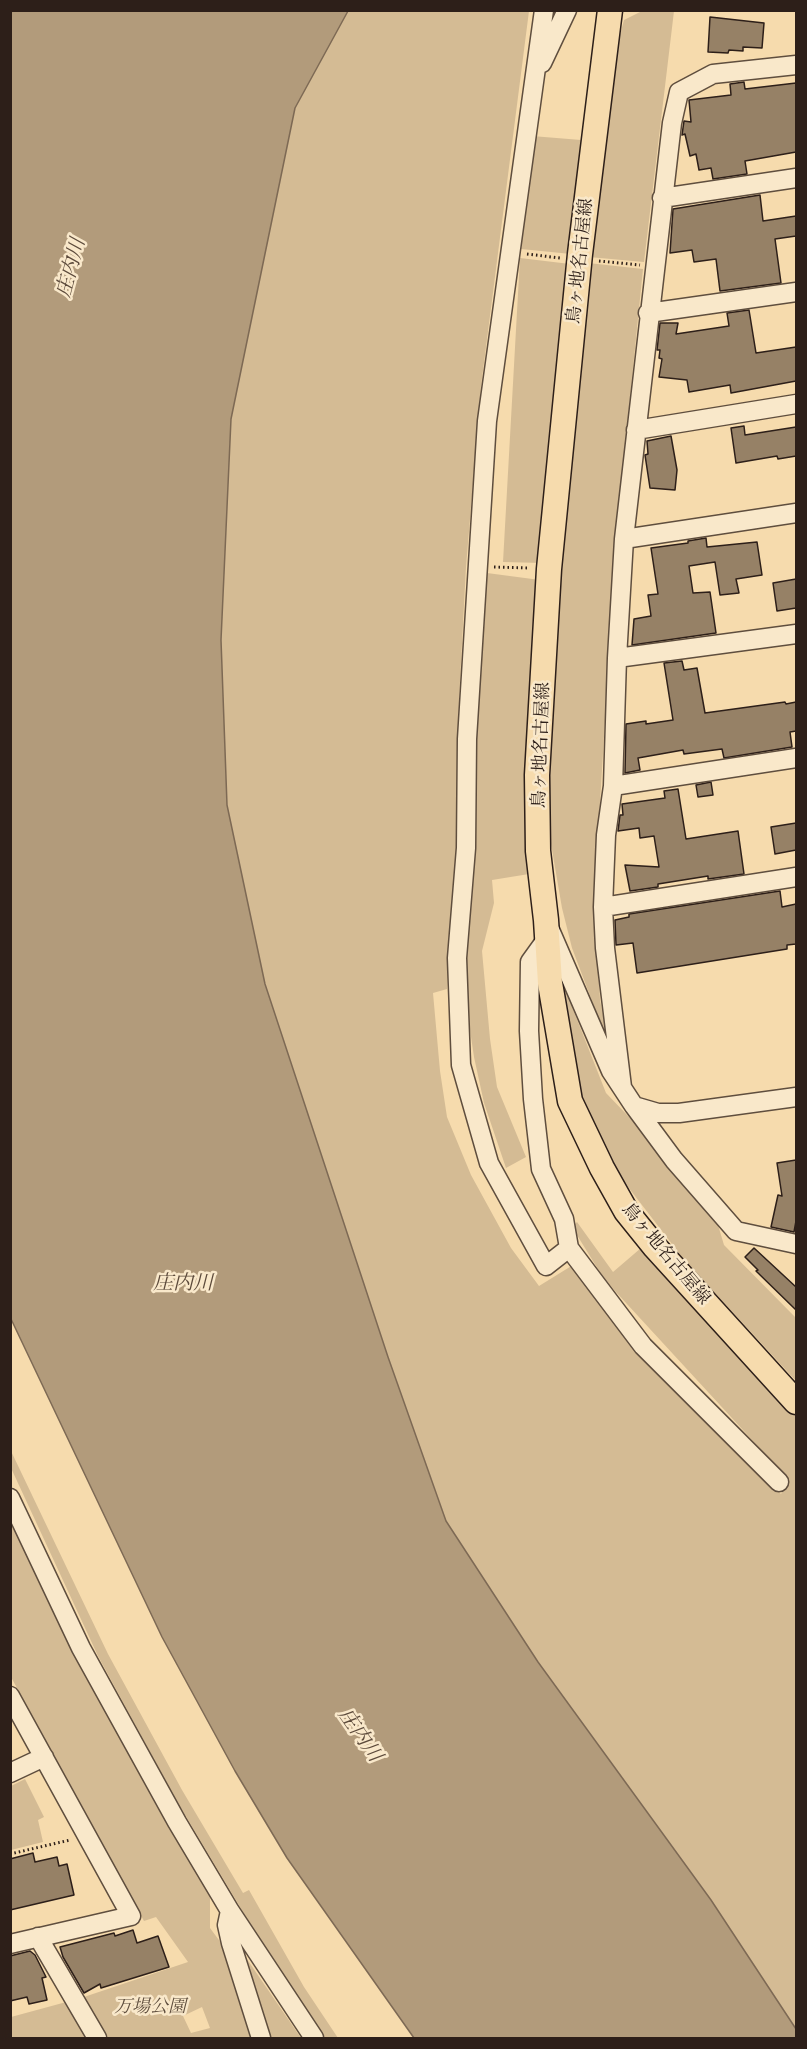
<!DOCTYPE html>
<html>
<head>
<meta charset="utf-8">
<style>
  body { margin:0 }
  #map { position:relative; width:807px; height:2049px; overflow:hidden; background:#f6dbad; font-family:"Libre Caslon Text",serif }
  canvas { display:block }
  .frame { position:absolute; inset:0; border:12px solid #2d1f19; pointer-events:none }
</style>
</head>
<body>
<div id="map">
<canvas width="807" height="2049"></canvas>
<div class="frame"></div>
</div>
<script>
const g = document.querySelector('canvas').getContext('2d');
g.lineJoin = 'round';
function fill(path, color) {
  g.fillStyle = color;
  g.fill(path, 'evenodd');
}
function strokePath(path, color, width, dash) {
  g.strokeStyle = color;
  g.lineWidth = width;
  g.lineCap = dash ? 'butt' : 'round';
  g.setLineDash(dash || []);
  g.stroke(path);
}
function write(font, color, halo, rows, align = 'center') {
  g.font = font + ' "Libre Caslon Text","Noto Serif JP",serif';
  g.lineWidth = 5;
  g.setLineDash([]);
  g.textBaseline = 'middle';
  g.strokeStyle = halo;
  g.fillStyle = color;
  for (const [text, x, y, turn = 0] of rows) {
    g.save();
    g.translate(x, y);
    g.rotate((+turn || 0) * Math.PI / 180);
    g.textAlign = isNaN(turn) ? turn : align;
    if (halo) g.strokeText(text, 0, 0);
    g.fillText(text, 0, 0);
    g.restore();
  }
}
fill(new Path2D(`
  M348 11H529L481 386 466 567 459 700 457 865 451 913 447 989 433 993 440 1071 447 1117 471 1175 511 1248 539 1286 573 1265 635 1352 684 1396 781 1494 789 1480 615 1291 601 1274 572 1227 577 1222 613 1272 641 1248 796 1416V2029L711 1900 538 1662 446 1521 388 1357 265 984 227 805 221 640 231 419 295 108Z
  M642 11H674L644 262 589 257 611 68 624 20Z
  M532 136 581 140 571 254 521 249Z
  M520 258 570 264 542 563 503 562Z
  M588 263 643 269 616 536 594 903 600 1000 609 1046 572 948 562 908 550 838 546 780 556 598Z
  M487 573 540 580 529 874 492 880 494 903 482 951 490 1039 497 1087 526 1157 506 1168 484 1103 474 1057 467 1010 465 944 473 883 476 836 473 782 476 695Z
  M556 966 606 1093 630 1118 718 1225 724 1245 796 1318V1381L682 1257 605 1157 579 1091Z
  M10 1449 108 1654 182 1790 243 1893 249 1890 304 1987 338 2038H325L258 1937 175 1798 98 1656 11 1468Z
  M10 1520 72 1651 166 1823 210 1894V1928L227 1951 255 2038H11V2017L81 1998 188 1962 156 1917 144 1921 11 1677ZM202 2007 210 2028 191 2033 183 2016Z
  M25 1779 44 1817 38 1820 43 1842 11 1850V1786Z
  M240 1949 301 2038H269Z`), '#d4bb94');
const water = new Path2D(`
  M12 11H348L295 108 231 419 221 640 227 805 265 984 388 1357 446 1521 538 1662 711 1900 796 2029V2038H414L287 1858 235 1771 162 1637 11 1319 10 15Z`);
fill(water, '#b29b7b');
strokePath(water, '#7d6954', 1.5);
const building = new Path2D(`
  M710 17 764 23 762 48 743 47V51L729 50 728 53 708 52Z
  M744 82 745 89 796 83V152L745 161 747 174 713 179 711 168 699 170 696 154 690 156 685 134 682 135 684 121 691 122 689 100 731 95 730 84Z
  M760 195 763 221 796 216V236L775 239 781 283 720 291 716 259 694 262 692 250 670 253 673 209Z
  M749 310 756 353 796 347V381L731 393 730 385 689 392 687 380 659 377 662 359 659 358 660 350H657L660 323H678L676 334 729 326 727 313Z
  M744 426 745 435 796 427V456L778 459 777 456 736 463 731 428Z
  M671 436 677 470 675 490 650 488 645 455 648 454 647 441Z
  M706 538 707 547 757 542 762 575 736 579 739 593 720 595 715 562 689 566 693 593 710 592 716 633 632 645 634 619 651 616 648 595 658 594 651 548 688 543V541Z
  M796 579V608L777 611 773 583Z
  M682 661 684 670 697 668 705 713 785 702 786 704 796 702V731L790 732 792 747 724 758 722 749 684 754 683 750 638 758 640 770 625 773 626 724 646 721V724L673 720 664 663Z
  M711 782 713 795 698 797 696 785Z
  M678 789 686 839 738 831 744 874 708 879V876L658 884V887L630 891 625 865 659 867 654 836 640 838 639 828 618 831 620 815H623L622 804 665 798 664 791Z
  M796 823V850L775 854 771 827Z
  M780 891 782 907 796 904V944L787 945V949L637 973 633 943 616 945 615 920 629 917V914Z
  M796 1160V1221L794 1232 771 1227 778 1195 782 1196 777 1163Z
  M754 1248 796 1287V1310L756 1271 758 1270 745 1257Z
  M33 1853 35 1862 57 1857 59 1866 67 1864 74 1895 10 1910V1859Z
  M133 1930 137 1943 158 1936 169 1967 101 1988 100 1984 84 1993 63 1957 60 1947 114 1933 115 1936Z
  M30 1951 35 1955 46 1977 42 1978 47 2000 29 2004 27 1997 10 2001V1956Z`);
fill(building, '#968166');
strokePath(building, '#2d1f19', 1.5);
const minor = new Path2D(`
  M544 10 487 421 467 739 466 848 457 958 461 1065 489 1163 546 1266 569 1248 643 1346 779 1482
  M542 63 567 10
  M662 198 796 178
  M648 313 796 292
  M636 430 796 404
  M624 539 796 513
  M617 658 796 634
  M613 786 796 758
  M603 907 796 877
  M550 930 611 1071 634 1106 658 1113H679L796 1097
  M548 937 530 962 529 1031 533 1099 541 1169 564 1219 569 1248
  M622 1087 605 948 603 907 606 835 613 786 617 658 624 539 672 123 679 92 713 74 796 65
  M634 1106 674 1160 736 1231 796 1244
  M10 1498 81 1648 177 1822 230 1911 314 2038
  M10 1696 131 1916 10 1944
  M10 1773 44 1757
  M230 1911 227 1925 231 1943 261 2038
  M38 1937 97 2038`);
const major = new Path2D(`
  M610 10 580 254 549 569 537 775 538 851 546 920 550 983 570 1101 602 1168 626 1211 655 1247 796 1402`);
strokePath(minor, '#5f4e3e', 21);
strokePath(major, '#2d1f19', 27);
strokePath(new Path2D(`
  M527 254 560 258
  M599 261 640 265
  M494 567 530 568
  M10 1854 70 1840`), '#2d1f19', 3, [1.5, 3]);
strokePath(minor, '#f9e8ca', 18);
strokePath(major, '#f6dbad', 24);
write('18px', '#2d1f19', '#f9e8ca', [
  ["鳥ヶ地名古屋線",580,261,-84],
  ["鳥ヶ地名古屋線",541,745,-88],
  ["鳥ヶ地名古屋線",666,1254,50]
]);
write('italic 18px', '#5f4e3e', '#f9e8ca', [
  ["万場公園",150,2007]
]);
write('italic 20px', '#5c4a3b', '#f9e8ca', [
  ["庄内川",71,268,-75],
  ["庄内川",183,1283],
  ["庄内川",360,1735,55]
]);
</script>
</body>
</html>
